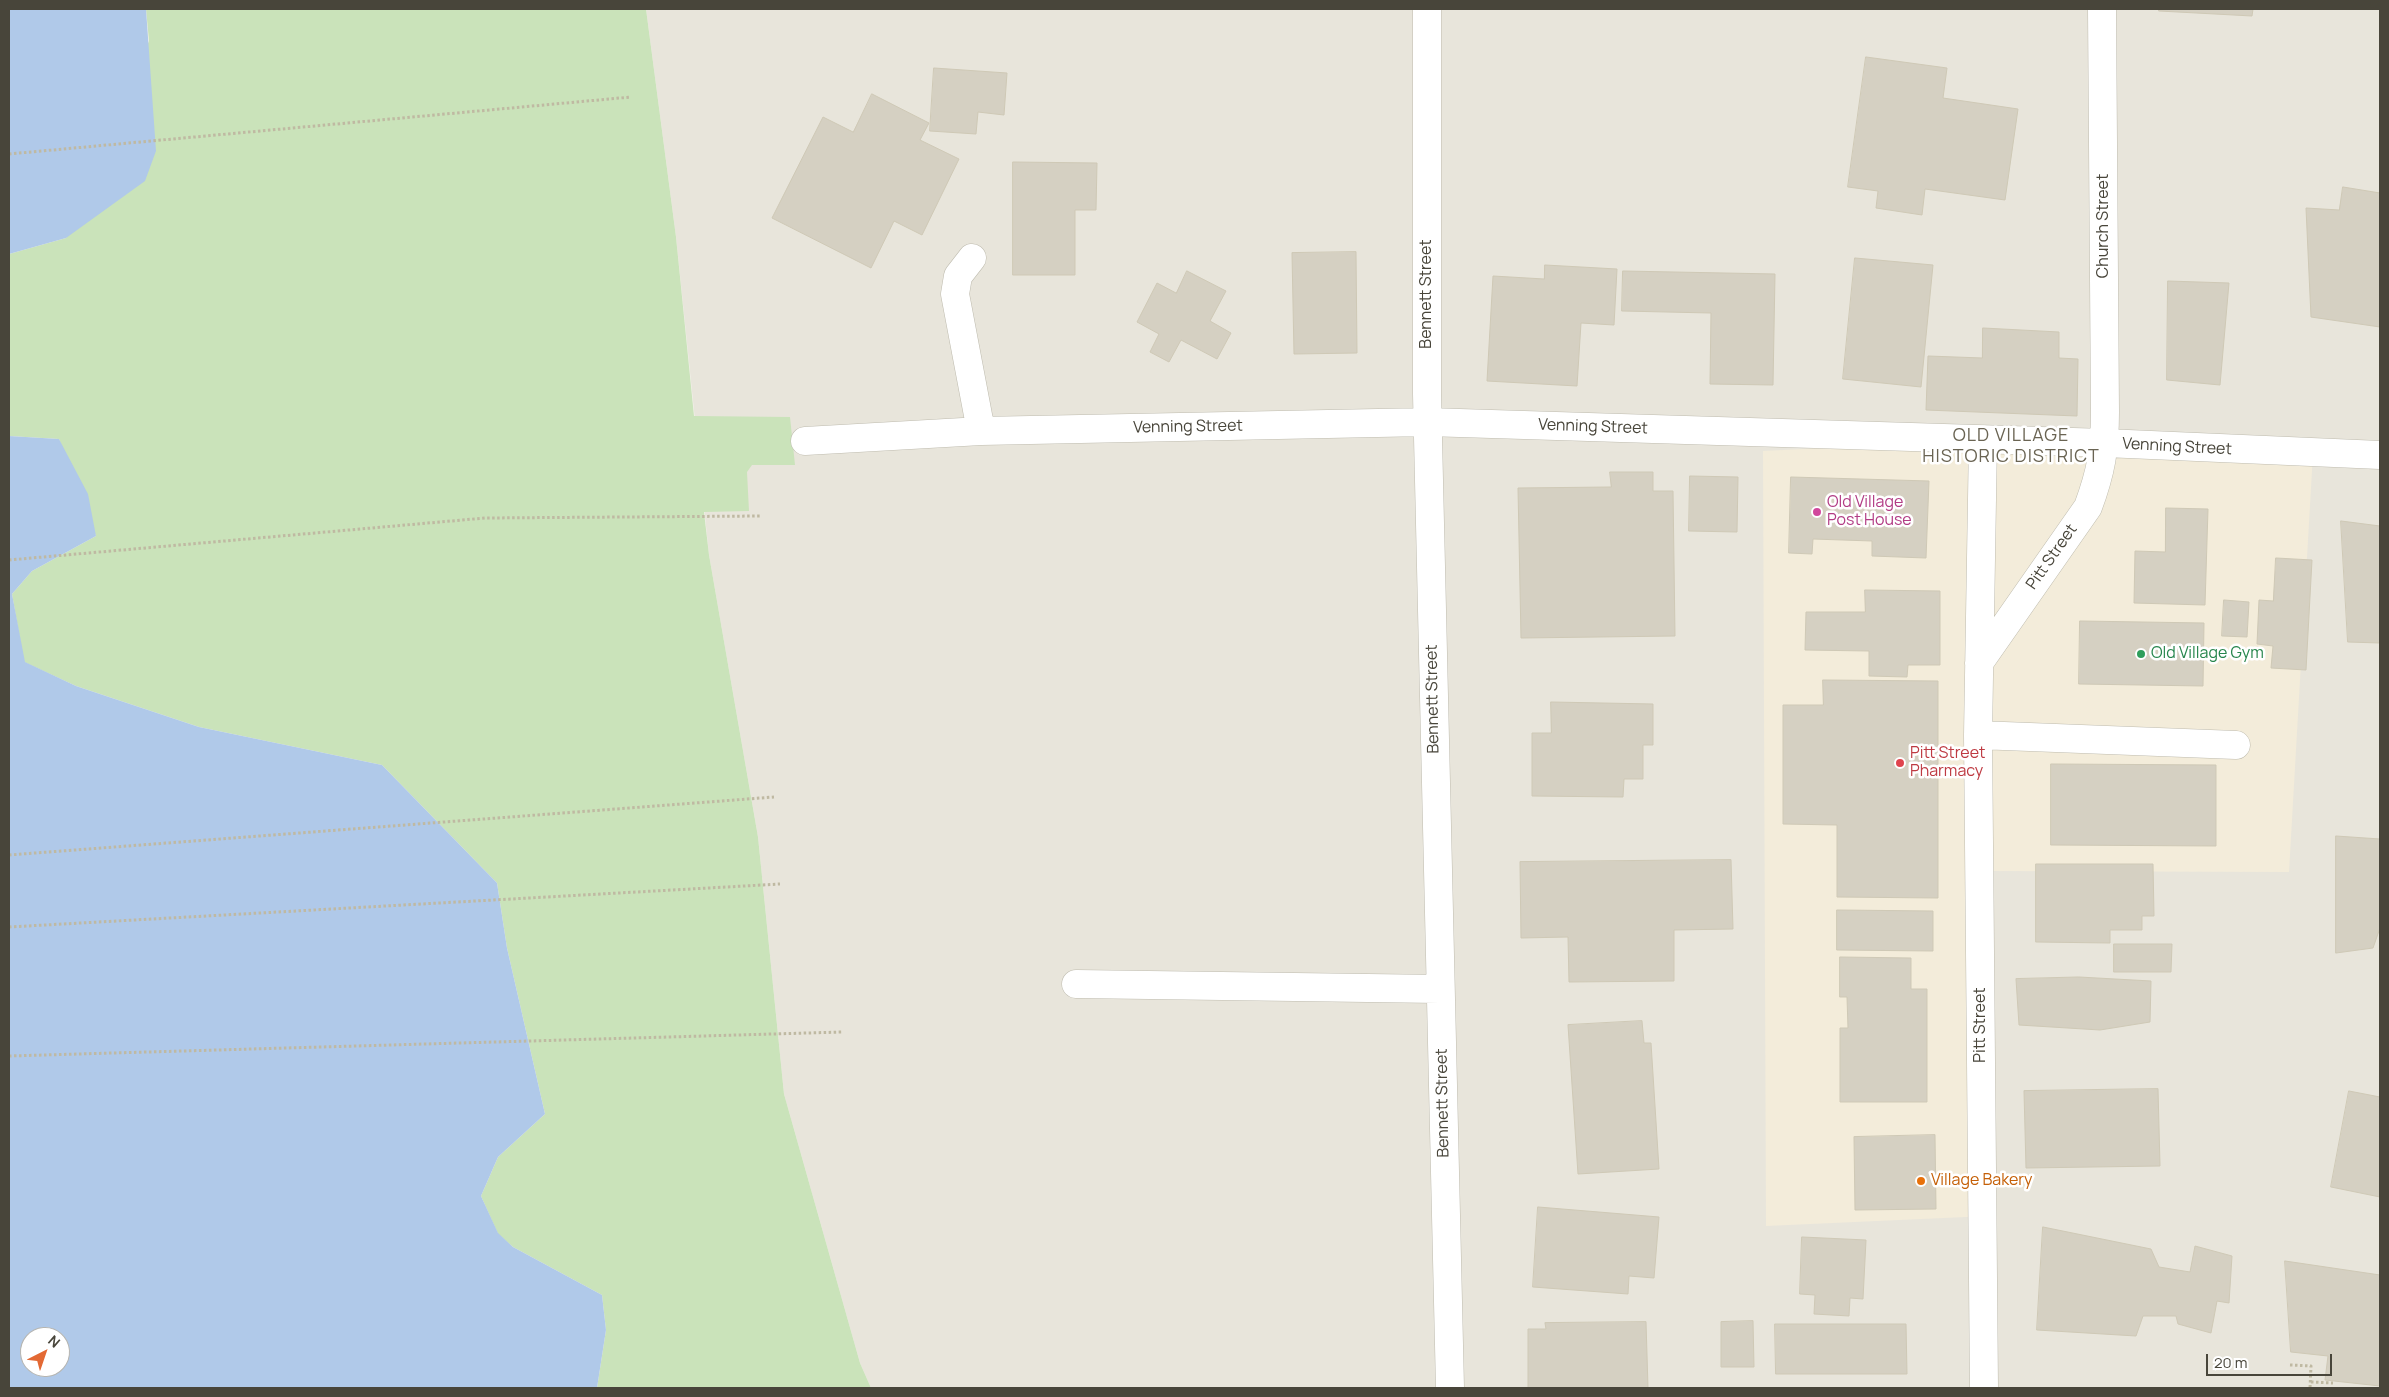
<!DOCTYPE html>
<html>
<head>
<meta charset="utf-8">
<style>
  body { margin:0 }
  #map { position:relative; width:2389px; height:1397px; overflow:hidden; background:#f4f3ec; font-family:Manrope,sans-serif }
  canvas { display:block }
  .frame { position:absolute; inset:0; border:10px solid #48453a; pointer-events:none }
  .north { position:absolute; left:20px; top:1327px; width:50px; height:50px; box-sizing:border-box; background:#fff; border:1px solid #b6b5b0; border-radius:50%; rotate:41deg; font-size:14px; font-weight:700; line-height:20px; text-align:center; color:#48453a }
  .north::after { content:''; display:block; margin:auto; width:18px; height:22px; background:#e36934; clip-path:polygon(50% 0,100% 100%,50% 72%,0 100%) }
  .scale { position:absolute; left:2206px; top:1354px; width:126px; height:22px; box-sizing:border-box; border:2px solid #48453a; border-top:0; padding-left:6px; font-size:15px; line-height:18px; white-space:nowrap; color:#48453a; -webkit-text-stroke:4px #fff; paint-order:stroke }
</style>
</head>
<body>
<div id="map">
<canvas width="2389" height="1397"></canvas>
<div class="frame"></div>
<div class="north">N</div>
<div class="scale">20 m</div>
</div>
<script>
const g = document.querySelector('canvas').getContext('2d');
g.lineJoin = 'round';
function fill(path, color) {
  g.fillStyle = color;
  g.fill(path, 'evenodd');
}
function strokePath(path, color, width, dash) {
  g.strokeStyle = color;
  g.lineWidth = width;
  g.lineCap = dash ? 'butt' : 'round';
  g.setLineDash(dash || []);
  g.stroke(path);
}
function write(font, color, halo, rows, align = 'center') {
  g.font = font + ' Manrope,sans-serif';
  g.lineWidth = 5;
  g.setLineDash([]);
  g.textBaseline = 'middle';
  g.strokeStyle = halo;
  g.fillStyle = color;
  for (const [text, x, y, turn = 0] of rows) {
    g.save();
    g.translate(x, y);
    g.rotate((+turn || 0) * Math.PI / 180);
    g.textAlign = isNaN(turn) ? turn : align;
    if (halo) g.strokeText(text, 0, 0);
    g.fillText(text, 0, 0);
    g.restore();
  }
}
fill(new Path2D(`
  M646 9H2380V1388H871L860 1363 784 1094 758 837 709 555 676 237ZM1983 440 2150 870 1987 871 1763 452Z`), '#e8e5db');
fill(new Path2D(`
  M1983 440 2313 453 2289 872 1988 871V1216L1766 1226 1763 451Z`), '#f3ecda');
fill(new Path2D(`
  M146 9H646L676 237 694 416 790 417 795 465H752L747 472 749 511 704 512 709 555 758 837 784 1094 860 1363 871 1388H597L606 1330 602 1295 513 1247 498 1234 481 1196 498 1157 545 1114 507 948 497 883 382 765 199 727 76 686 24 662 12 594 32 571 96 536 59 439 9 436V254L66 238 149 41Z`), '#cae3ba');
fill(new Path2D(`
  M9 9H146L156 151 145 181 66 238 9 254Z
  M9 436 59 439 88 494 96 536 32 571 12 594 25 662 76 686 199 727 382 765 497 883 507 948 545 1114 498 1157 481 1196 498 1233 513 1247 602 1295 606 1330 597 1388H9ZM30 1337H60V1367H30Z`), '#b0c9e9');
const building = new Path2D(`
  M2159 9H2253L2252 16 2159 11Z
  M1866 57 1947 68 1943 98 2018 109 2005 200 1925 189 1922 215 1876 208 1878 191 1848 187Z
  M934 68 1007 73 1004 115 978 112 976 134 930 131Z
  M872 94 929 123 920 140 959 159 922 235 894 221 871 268 772 218 823 117 853 132Z
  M1013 162 1097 163 1096 210H1075V275H1013Z
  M2343 187 2380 193V327L2311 317 2306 208 2339 210Z
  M1356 252 1357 353 1294 354 1292 253Z
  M1855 258 1933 265 1921 387 1843 379Z
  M1545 265 1617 269 1614 325 1581 323 1577 386 1487 381 1493 276 1544 279Z
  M1187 271 1226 291 1210 321 1231 333 1217 359 1181 340 1169 362 1150 352 1159 334 1137 322 1157 283 1176 293Z
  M1623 271 1775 274 1773 385 1710 384 1711 313 1622 311Z
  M2168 281 2229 283 2220 385 2167 380Z
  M1983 328 2059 332V358L2078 359 2077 416 1926 410 1928 356 1982 358Z
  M1610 472H1653V491H1673L1675 636 1521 638 1518 488 1611 487Z
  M1690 476 1738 477 1737 532 1689 531Z
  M1791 477 1929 481 1926 558 1872 556V541L1813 539 1812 554 1789 553Z
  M2166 508 2208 509 2205 605 2134 603 2135 551 2165 552Z
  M2341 521 2380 526V643L2348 642Z
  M2276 558 2312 560 2306 670 2271 668 2273 646 2257 644 2259 600 2273 601Z
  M1865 590 1940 591V665H1908L1907 677 1869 676V651L1805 650 1806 612H1865Z
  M2224 600 2249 602 2247 637 2222 636Z
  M2080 621 2204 623 2203 686 2079 684Z
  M1823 680 1938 681V898L1837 897V825L1783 824V705H1823Z
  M1551 702 1653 704V745H1643V779H1624L1623 797 1532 796V733H1551Z
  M2051 764 2216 765V846L2051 845Z
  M2336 836 2380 839V928L2373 948 2336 953Z
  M1731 860 1733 929 1674 930V981L1569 982 1568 937 1521 938 1520 862Z
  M2036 864H2153L2154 916H2142V930H2110V943L2036 942Z
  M1837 910 1933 911V951L1837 950Z
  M2114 944H2172L2171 972H2114Z
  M1840 957 1911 958V989H1927V1102H1840V1028H1848L1847 997H1840Z
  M2079 977 2151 981 2150 1022 2100 1030 2019 1025 2016 979Z
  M1642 1021 1644 1043H1651L1659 1169 1578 1174 1568 1025Z
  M2158 1089 2160 1166 2026 1168 2024 1091Z
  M2349 1091 2380 1097V1197L2331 1187Z
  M1935 1135 1936 1209 1855 1210 1854 1137Z
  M1538 1207 1659 1217 1654 1278 1629 1276 1628 1294 1533 1287Z
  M2043 1227 2151 1249 2159 1267 2190 1272 2195 1246 2232 1256 2229 1303 2217 1301 2211 1333 2178 1324 2176 1316H2143L2136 1336 2037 1330Z
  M1802 1237 1866 1240 1863 1299 1850 1298 1849 1316 1814 1314 1815 1295 1800 1294Z
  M2285 1261 2380 1275V1386L2325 1380 2328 1356 2291 1352Z
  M1753 1321 1754 1367H1721V1322Z
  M1646 1322 1648 1388H1528V1329H1546L1545 1323Z
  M1775 1324H1906L1907 1374H1776Z`);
fill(building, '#d5d0c2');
strokePath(building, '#cfc9b6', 1);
const minor = new Path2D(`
  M1427 9V394L1450 1388
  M972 258 958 276 955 294 981 431
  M1983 440 1978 735 1984 1388
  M805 441 981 431 1427 422 2105 443 2380 455
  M1979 663 2088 507C2101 472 2105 449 2105 412L2102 9
  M1978 735 2236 745
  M1076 984 1440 989`);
strokePath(minor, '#bfbcaf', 29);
strokePath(new Path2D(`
  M9 154 631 97
  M9 560 485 518 761 516
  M9 855 774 797
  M9 927 780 884
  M9 1056 842 1032
  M2290 1365 2311 1366 2310 1388
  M2311 1382 2333 1383`), '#bfb9a2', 3, [2.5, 2.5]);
strokePath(minor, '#fff', 28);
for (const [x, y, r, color] of [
  [1817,512,5,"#d1479c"],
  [2141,654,5,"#2e9e5b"],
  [1900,763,5,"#e0444e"],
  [1921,1181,5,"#e8710a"]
]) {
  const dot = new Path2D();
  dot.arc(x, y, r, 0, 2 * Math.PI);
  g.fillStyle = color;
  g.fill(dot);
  strokePath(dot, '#fff', 2);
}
write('16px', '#48453a', '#fff', [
  ["Church Street",2104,226,-90],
  ["Bennett Street",1427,294,-90],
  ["Venning Street",1188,427,-1],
  ["Venning Street",1593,427,2],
  ["Venning Street",2177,447,3],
  ["Pitt Street",2052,557,-55],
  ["Bennett Street",1433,699,-91],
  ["Pitt Street",1981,1025,-90],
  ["Bennett Street",1443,1103,-91]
]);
write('16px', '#b23c85', '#fff', [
  ["Old Village",1827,503],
  ["Post House",1827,521]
], 'left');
write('16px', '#27864d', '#fff', [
  ["Old Village Gym",2151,654]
], 'left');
write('16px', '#be3a42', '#fff', [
  ["Pitt Street",1910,754],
  ["Pharmacy",1910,772]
], 'left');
write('16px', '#c56008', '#fff', [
  ["Village Bakery",1931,1181]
], 'left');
g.letterSpacing = '1px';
write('18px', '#6a6453', '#fff', [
  ["OLD VILLAGE",2011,436],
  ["HISTORIC DISTRICT",2011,457]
]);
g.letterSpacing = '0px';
</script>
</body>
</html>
